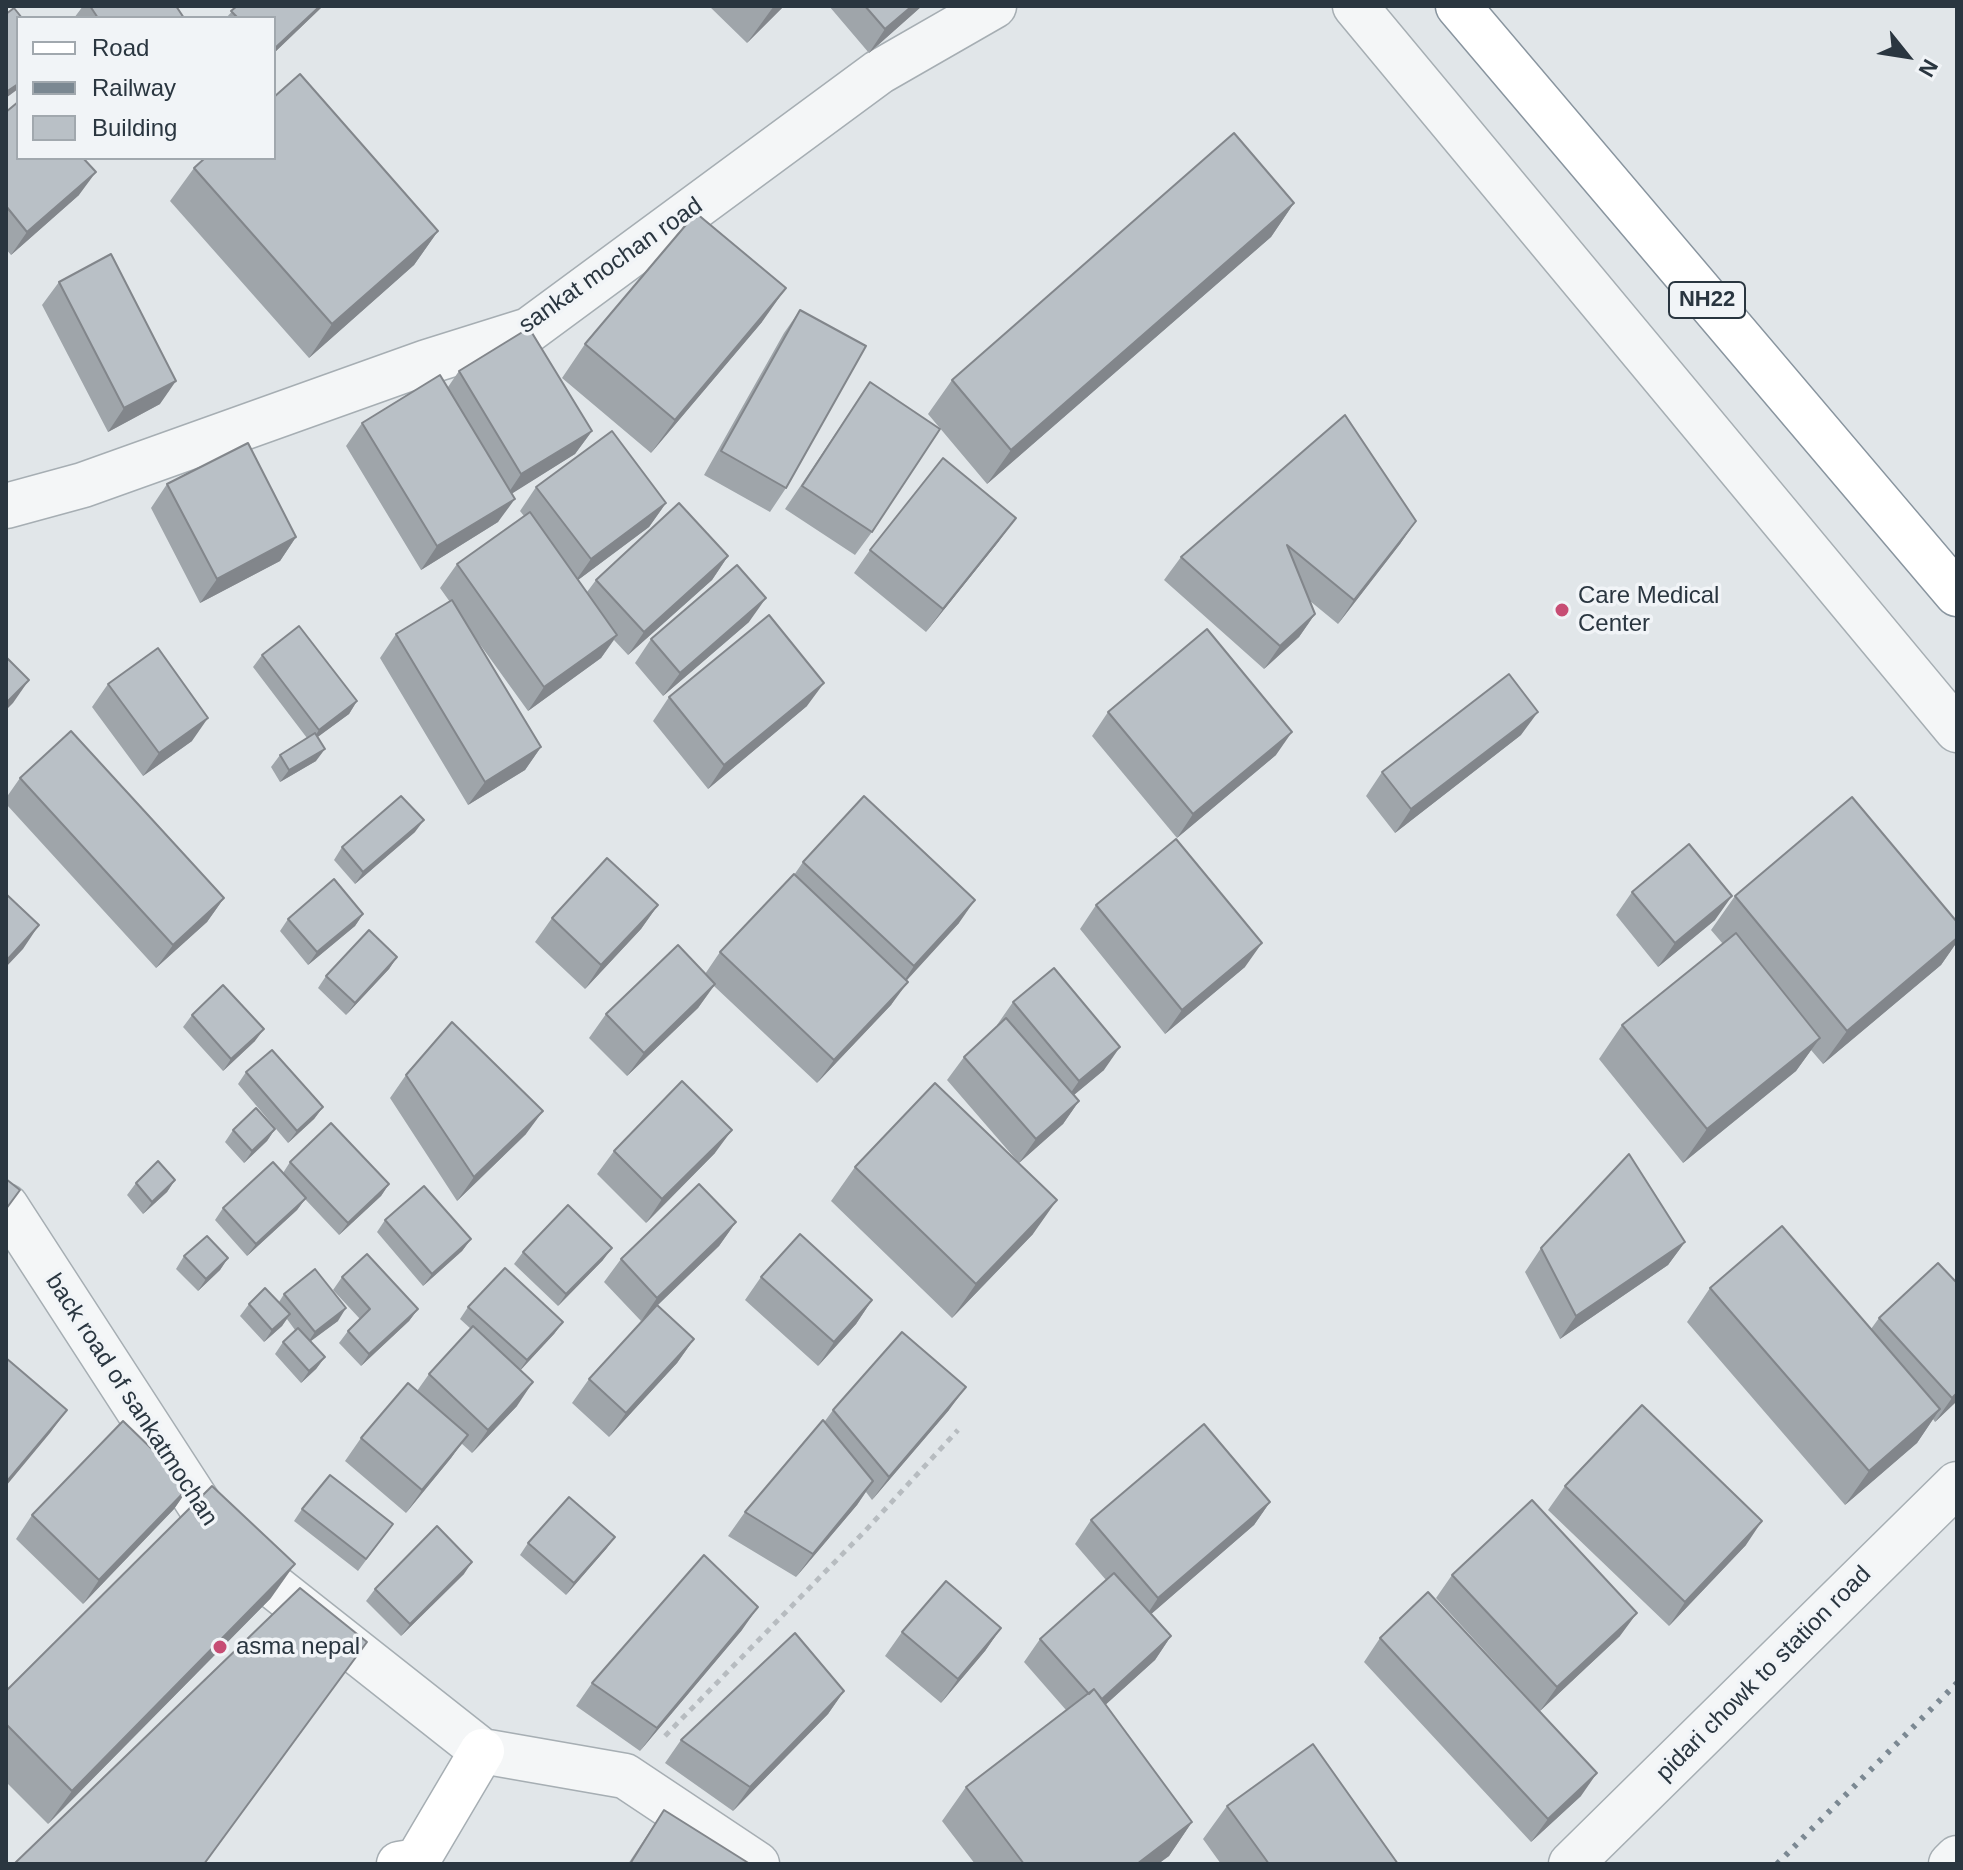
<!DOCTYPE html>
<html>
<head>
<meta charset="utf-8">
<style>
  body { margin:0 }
  #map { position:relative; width:1963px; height:1870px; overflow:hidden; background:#e1e6e9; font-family:Arial,sans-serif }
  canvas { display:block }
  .frame { position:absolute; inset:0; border:8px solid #2a3640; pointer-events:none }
  .legend { position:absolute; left:16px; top:16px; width:260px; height:144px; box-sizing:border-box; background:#f1f4f7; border:2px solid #a1a8ae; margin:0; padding:10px 14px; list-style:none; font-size:24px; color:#2a3640 }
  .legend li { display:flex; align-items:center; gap:16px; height:40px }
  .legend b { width:40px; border:2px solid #a1a8ae }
  .north { position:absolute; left:1867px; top:16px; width:80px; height:80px; -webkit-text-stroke:6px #f1f4f7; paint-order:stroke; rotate:120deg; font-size:22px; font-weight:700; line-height:32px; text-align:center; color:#2a3640 }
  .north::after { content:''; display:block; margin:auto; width:28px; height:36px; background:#2a3640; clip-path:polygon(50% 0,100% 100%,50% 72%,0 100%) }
</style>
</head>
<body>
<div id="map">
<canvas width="1963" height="1870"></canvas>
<div class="frame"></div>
<ul class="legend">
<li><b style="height:10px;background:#fff"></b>Road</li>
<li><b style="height:10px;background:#7b8892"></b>Railway</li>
<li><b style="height:22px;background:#b9c0c6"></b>Building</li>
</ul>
<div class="north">N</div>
</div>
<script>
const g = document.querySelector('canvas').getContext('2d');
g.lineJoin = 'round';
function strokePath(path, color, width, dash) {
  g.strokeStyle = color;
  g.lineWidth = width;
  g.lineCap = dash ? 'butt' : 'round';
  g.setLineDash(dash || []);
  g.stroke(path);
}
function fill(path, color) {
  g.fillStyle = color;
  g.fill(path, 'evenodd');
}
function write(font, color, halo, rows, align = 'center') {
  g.font = font + ' Arial,sans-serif';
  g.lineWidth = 7;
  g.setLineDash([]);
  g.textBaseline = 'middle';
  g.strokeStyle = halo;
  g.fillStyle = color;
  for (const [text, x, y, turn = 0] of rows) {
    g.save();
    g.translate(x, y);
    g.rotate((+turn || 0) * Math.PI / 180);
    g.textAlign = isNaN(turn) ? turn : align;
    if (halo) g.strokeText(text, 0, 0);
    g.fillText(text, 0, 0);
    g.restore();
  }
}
const street = new Path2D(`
  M1355 6 1957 730
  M6 506 83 485 427 362 529 330 879 72 994 6
  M6 1206 230 1552 482 1751 625 1776 757 1864
  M1571 1864 1957 1484
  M1951 1864 1957 1858`);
const secondary = new Path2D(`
  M399 1864 417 1861 482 1751`);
const highway = new Path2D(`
  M1458 6 1957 594`);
strokePath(street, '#a6aeb3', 47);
strokePath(secondary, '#a6aeb3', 47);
strokePath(highway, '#89959f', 47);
strokePath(new Path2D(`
  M665 1736 865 1531 958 1430`), '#b7bcc0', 5, [6, 6]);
strokePath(street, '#f4f6f7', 44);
strokePath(secondary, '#fff', 44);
strokePath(highway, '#fff', 44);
strokePath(new Path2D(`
  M1777 1864 1957 1683`), '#7b8892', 6, [4, 8]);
fill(new Path2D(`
  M83 6H176L184 18H74Z
  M237 6H323L274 53V18H226Z
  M709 6H784L747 43Z
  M829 6H922L869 53Z
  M6 112 79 195 11 255 6 249Z
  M194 168 438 231 414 265 309 358 170 201Z
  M1294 203 1271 237 987 484 928 414 952 380Z
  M59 282 160 404 108 432 42 305Z
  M800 310 786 488 770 512 704 475 784 333Z
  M762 322 651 453 562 378 585 344Z
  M459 371 592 431 575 454 512 493 498 522 421 570 346 446 362 423 448 387Z
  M870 382 872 532 855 555 785 509Z
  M167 484 296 537 280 561 200 603 151 508Z
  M536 487 666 503 649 527 578 580 587 592 596 580 728 556 712 580 628 655 614 640 601 658 528 711 471 632 541 747 525 770 468 805 380 658 396 634 450 602 440 588 457 564 524 516 520 511Z
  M1416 521 1400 544 1338 624 1310 601 1315 614 1299 637 1264 669 1164 580 1181 557Z
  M999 541 926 632 854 573 870 550Z
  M749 622 663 696 635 663 651 639Z
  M262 655 357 701 349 714 317 737 316 761 280 782 271 767 280 755 307 738 253 667Z
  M108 684 192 741 143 776 92 707Z
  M669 697 807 706 708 789 653 721Z
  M1108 712 1276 755 1177 838 1092 736Z
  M1521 735 1395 833 1366 796 1382 772Z
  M20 778 224 898 207 922 156 968 7 805 6 806V798Z
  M415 832 355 884 334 860 342 847Z
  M803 862 959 923 906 980 891 1005 817 1083 714 986 698 1008 627 1076 589 1038 606 1014 705 974 720 952 794 875Z
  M1632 892 1715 920 1658 967 1616 915Z
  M1735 896 1957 922V942L1941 965 1823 1064 1811 1050 1796 1071 1683 1163 1599 1059 1622 1025 1723 944 1711 930Z
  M658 905 641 929 585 989 535 942 552 918Z
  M1096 905 1245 967 1165 1034 1080 929Z
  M363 914 355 926 308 965 280 931 288 919Z
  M397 957 389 969 346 1015 318 988 326 976Z
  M1013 1002 1104 1070 1074 1095 1079 1101 1063 1124 1019 1163 947 1080 964 1057 997 1026V1025Z
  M192 1015 255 1041 223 1071 183 1027Z
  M246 1072 323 1107 314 1119 288 1143 238 1084Z
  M406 1075 526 1134 457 1201 390 1098Z
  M275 1129 267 1141 244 1163 225 1142 233 1130Z
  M614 1151 715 1153 646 1223 597 1174Z
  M290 1162 389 1184 381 1196 339 1235 305 1199 297 1210 247 1256 215 1220 223 1208 283 1173Z
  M855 1167 1033 1234 952 1318 831 1201Z
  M175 1180 167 1192 143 1214 127 1195 136 1183Z
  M385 1220 471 1239 462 1251 423 1286 377 1232Z
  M736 1222 719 1246 658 1305 694 1339 677 1363 609 1437 572 1403 589 1379 649 1314 641 1321 604 1282 621 1259Z
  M1685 1242 1668 1265 1560 1339 1525 1272 1541 1248Z
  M523 1252 603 1260 558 1306 514 1264Z
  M184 1256 228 1258 220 1270 198 1291 176 1269Z
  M342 1277 418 1309 409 1321 361 1366 339 1343 348 1331 360 1319 333 1290Z
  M761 1277 872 1300 856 1324 818 1366 745 1300Z
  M1710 1288 1871 1329 1879 1318 1957 1401 1935 1422 1933 1419 1917 1443 1845 1505 1687 1322Z
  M284 1294 338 1321 310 1341 325 1357 316 1369 301 1383 275 1354 283 1342 295 1330 287 1319 282 1326 264 1342 240 1316 249 1304 279 1302Z
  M468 1307 563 1322 554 1334 520 1370 517 1406 472 1453 461 1443 451 1458 406 1513 345 1461 361 1438 417 1391 429 1374 471 1329 460 1319Z
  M833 1410H949L872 1500 866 1492 857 1505 796 1577 728 1536 745 1512 825 1421Z
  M190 1486 174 1509 83 1604 16 1539 32 1515Z
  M1565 1486 1746 1545 1669 1626 1548 1510Z
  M1270 1502 1254 1525 1151 1614 1171 1636 1155 1660 1105 1705 1192 1822 1169 1856 1158 1864H975L942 1821 966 1787 1066 1710 1024 1662 1040 1639 1106 1580 1075 1544 1091 1520Z
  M302 1509 393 1524 358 1571 294 1521Z
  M615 1537 606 1549 566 1595 520 1555 528 1543Z
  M464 1574 401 1636 366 1601 375 1589Z
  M1452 1575 1620 1636 1540 1711 1436 1598Z
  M271 1598 48 1824 6 1782V1691Z
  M1001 1628 985 1651 941 1703 885 1656 902 1632Z
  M742 1630 640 1751 576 1706 592 1683Z
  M1380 1638 1581 1796 1531 1842 1364 1662Z
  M844 1691 828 1714 733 1811 665 1763 681 1740Z
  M1227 1806 1398 1864H1221L1203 1839Z
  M664 1810 750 1864H628Z`), '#9fa5aa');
fill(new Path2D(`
  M320 6H323L274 53V49Z
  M774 6H784L747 43 771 10Z
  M912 6H922L869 53 885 29Z
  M18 84V89L6 98V92Z
  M96 172 79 195 11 255 27 232Z
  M1294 203 1271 237 987 484 1011 450Z
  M438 231 414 265 309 358 332 324Z
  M786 288 762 322 651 453 675 420Z
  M176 381 160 404 108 432 124 408Z
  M592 431 575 454 505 498 521 474Z
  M515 499 498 522 421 570 437 546Z
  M666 503 649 527 574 583 591 559Z
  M1016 518 999 541 926 632 943 609Z
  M1416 521 1400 544 1338 624 1354 600Z
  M296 537 280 561 200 603 217 579Z
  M728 556 712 580 628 655 644 632Z
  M766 598 749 622 663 696 680 673Z
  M1315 614 1299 637 1264 669 1280 646Z
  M617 635 601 658 528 711 544 687Z
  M29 680 13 703 6 710V703Z
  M824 683 807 706 708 789 724 765Z
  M357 701 349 714 311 742 319 730Z
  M1538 712 1521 735 1395 833 1411 809Z
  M208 718 192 741 143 776 159 753Z
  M1292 732 1276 755 1177 838 1193 814Z
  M541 747 525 770 468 805 485 782Z
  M325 749 316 761 280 782 289 770Z
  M424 820 415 832 355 884 363 872Z
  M1732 896 1715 920 1658 967 1675 943Z
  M224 898 207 922 156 968 173 945Z
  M975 900 959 923 898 990 914 966Z
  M658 905 641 929 585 989 601 965Z
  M363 914 355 926 308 965 317 952Z
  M39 925 23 949 6 967V961Z
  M1957 938V942L1941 965 1823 1064 1847 1031Z
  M1262 943 1245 967 1165 1034 1182 1010Z
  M397 957 389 969 346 1015 355 1003Z
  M908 982 891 1005 817 1083 834 1060Z
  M715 984 698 1008 627 1076 644 1053Z
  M264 1029 255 1041 223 1071 231 1059Z
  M1820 1038 1796 1071 1683 1163 1707 1129Z
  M1120 1047 1104 1070 1063 1104 1079 1081Z
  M1079 1101 1063 1124 1019 1163 1036 1139Z
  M323 1107 314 1119 288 1143 297 1131Z
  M543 1111 526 1134 457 1201 474 1177Z
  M275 1129 267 1141 244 1163 252 1151Z
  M732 1130 715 1153 646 1223 662 1199Z
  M175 1180 167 1192 143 1214 152 1202Z
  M389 1184 381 1196 339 1235 348 1223Z
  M306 1198 297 1210 247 1256 256 1244Z
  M1057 1200 1033 1234 952 1318 976 1284Z
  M736 1222 719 1246 641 1321 657 1298Z
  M471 1239 462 1251 423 1286 432 1274Z
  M1685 1242 1668 1265 1560 1339 1576 1316Z
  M612 1248 603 1260 558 1306 566 1294Z
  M228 1258 220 1270 198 1291 206 1279Z
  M872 1300 856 1324 818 1366 834 1342Z
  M346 1308 338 1321 307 1344 315 1332Z
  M418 1309 409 1321 361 1366 369 1354Z
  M290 1314 282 1326 264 1342 272 1330Z
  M563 1322 554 1334 518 1373 527 1360Z
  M694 1339 677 1363 609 1437 626 1413Z
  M325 1357 316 1369 301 1383 309 1371Z
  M533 1382 517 1406 472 1453 488 1430Z
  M966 1387 949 1410 872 1500 889 1477Z
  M1957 1393V1401L1935 1422 1952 1398Z
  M1940 1409 1917 1443 1845 1505 1869 1471Z
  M67 1410 50 1433 6 1486 8 1480Z
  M468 1435 451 1458 406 1513 422 1490Z
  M873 1481 857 1505 796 1577 813 1554Z
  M190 1486 174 1509 83 1604 99 1580Z
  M1270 1502 1254 1525 1142 1622 1158 1598Z
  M1762 1521 1746 1545 1669 1626 1685 1602Z
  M615 1537 606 1549 566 1595 574 1583Z
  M472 1562 464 1574 401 1636 410 1624Z
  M295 1564 271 1598 48 1824 72 1791Z
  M758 1607 742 1630 640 1751 657 1728Z
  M1637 1613 1620 1636 1540 1711 1557 1687Z
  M1001 1628 985 1651 941 1703 958 1679Z
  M1171 1636 1155 1660 1081 1727 1097 1703Z
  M844 1691 828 1714 733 1811 750 1787Z
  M1597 1773 1581 1796 1531 1842 1548 1819Z
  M1192 1822 1169 1856 1158 1864H1137Z`), '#82868b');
const building = new Path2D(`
  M90 6H176L184 18H98Z
  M237 6H320L274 49V18H238L231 11Z
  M865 6H912L885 29Z
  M14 8 22 18H18V84L6 92V14Z
  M300 74 438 231 332 324 194 168 205 158H274V97Z
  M18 102V158H83L96 172 27 232 6 206V112Z
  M1234 133 1294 203 1011 450 952 380Z
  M696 213 786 288 675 420 585 344Z
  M111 254 176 381 124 408 59 282Z
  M800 310 866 346 786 488 721 451Z
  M529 328 592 431 521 474 459 371Z
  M440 375 515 499 437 546 362 423Z
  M870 382 940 429 872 532 802 486Z
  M1345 415 1416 521 1354 600 1287 545 1315 614 1280 646 1181 557Z
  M612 431 666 503 591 559 536 487Z
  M248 443 296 537 217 579 167 484Z
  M943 458 1016 518 943 609 870 550Z
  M679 503 728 556 644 632 596 580Z
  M530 512 617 635 544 687 457 564Z
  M737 565 766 598 680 673 651 639Z
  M452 600 541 747 485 782 396 634Z
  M769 615 824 683 724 765 669 697Z
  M299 626 357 701 319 730 262 655Z
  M1207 629 1292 732 1193 814 1108 712Z
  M158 648 208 718 159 753 108 684Z
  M6 657 29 680 6 703Z
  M1509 674 1538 712 1411 809 1382 772Z
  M71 731 224 898 173 945 20 778Z
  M315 733 325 749 289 770 280 755Z
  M401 796 424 820 363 872 342 847Z
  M864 796 975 900 914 966 803 862Z
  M1852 797 1957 922V938L1847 1031 1735 896Z
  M1176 839 1262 943 1182 1010 1096 905Z
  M1689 844 1732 896 1675 943 1632 892Z
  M607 858 658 905 601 965 552 918Z
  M794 874 908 982 834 1060 720 952Z
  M334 879 363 914 317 952 288 919Z
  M6 894 39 925 6 961Z
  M369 930 397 957 355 1003 326 976Z
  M1736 933 1820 1038 1707 1129 1622 1025Z
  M678 945 715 984 644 1053 606 1014Z
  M1054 968 1120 1047 1079 1081 1013 1002Z
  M223 985 264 1029 231 1059 192 1015Z
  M1006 1018 1079 1101 1036 1139 964 1057Z
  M452 1022 543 1111 474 1177 406 1075Z
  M272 1050 323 1107 297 1131 246 1072Z
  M682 1081 732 1130 662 1199 614 1151Z
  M935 1083 1057 1200 976 1284 855 1167Z
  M256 1108 275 1129 252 1151 233 1130Z
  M331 1123 389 1184 348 1223 290 1162Z
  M1629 1154 1685 1242 1576 1316 1541 1248Z
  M158 1161 175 1180 152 1202 136 1183Z
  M273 1162 306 1198 256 1244 223 1208Z
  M6 1179 20 1190 6 1209Z
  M699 1184 736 1222 657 1298 621 1259Z
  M424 1186 471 1239 432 1274 385 1220Z
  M568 1205 612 1248 566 1294 523 1252Z
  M1782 1226 1940 1409 1869 1471 1710 1288Z
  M800 1234 872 1300 834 1342 761 1277Z
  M207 1236 228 1258 206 1279 184 1256Z
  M367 1254 418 1309 369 1354 348 1331 370 1309 342 1277Z
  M1938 1263 1957 1283V1393L1952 1398 1879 1318Z
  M505 1268 563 1322 527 1360 468 1307Z
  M315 1269 346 1308 315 1332 284 1294Z
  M265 1288 290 1314 272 1330 249 1304Z
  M657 1305 694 1339 626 1413 589 1379Z
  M473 1326 533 1382 488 1430 429 1374Z
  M298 1328 325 1357 309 1371 283 1342Z
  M902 1332 966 1387 889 1477 833 1410Z
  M6 1358 67 1410 8 1480 6 1478Z
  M408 1383 468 1435 422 1490 361 1438Z
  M1642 1405 1762 1521 1685 1602 1565 1486Z
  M823 1420 873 1481 813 1554 745 1512Z
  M123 1421 190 1486 99 1580 32 1515Z
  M1204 1424 1270 1502 1158 1598 1091 1520Z
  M330 1475 393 1524 366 1559 302 1509Z
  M212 1486 295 1564 72 1791 6 1724V1691Z
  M569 1497 615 1537 574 1583 528 1543Z
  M1532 1500 1637 1613 1557 1687 1452 1575Z
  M437 1526 472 1562 410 1624 375 1589Z
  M704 1555 758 1607 657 1728 592 1683Z
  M1114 1573 1171 1636 1102 1699 1094 1689 1089 1694 1040 1639Z
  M946 1581 1001 1628 958 1679 902 1632Z
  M300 1588 367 1642 204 1864H14Z
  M1428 1592 1597 1773 1548 1819 1380 1638Z
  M795 1633 844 1691 750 1787 681 1740Z
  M1094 1689 1192 1822 1137 1864H1024L966 1787Z
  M1313 1744 1398 1864H1269L1227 1806Z
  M664 1810 750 1864H630Z`);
fill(building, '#b9c0c6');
strokePath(building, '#82868b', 2);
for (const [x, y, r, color] of [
  [1562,610,8,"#c74d74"],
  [220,1647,8,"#c74d74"]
]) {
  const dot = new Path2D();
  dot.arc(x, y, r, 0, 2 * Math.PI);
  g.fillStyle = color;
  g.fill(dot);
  strokePath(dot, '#f1f4f7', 3);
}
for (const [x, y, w] of [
  [1707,300,76]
]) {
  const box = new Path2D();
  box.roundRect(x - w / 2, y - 18, w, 36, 6);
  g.fillStyle = '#f1f4f7';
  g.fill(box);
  strokePath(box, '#2a3640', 2);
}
write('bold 22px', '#2a3640', null, [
  ["NH22",1707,300]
]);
write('24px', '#2a3640', '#f1f4f7', [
  ["sankat mochan road",611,266,-35],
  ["back road of sankatmochan",131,1400,57],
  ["pidari chowk to station road",1764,1674,-45]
]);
write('24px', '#2a3640', '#f1f4f7', [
  ["Care Medical",1578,596],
  ["Center",1578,624],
  ["asma nepal",236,1647]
], 'left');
</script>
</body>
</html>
